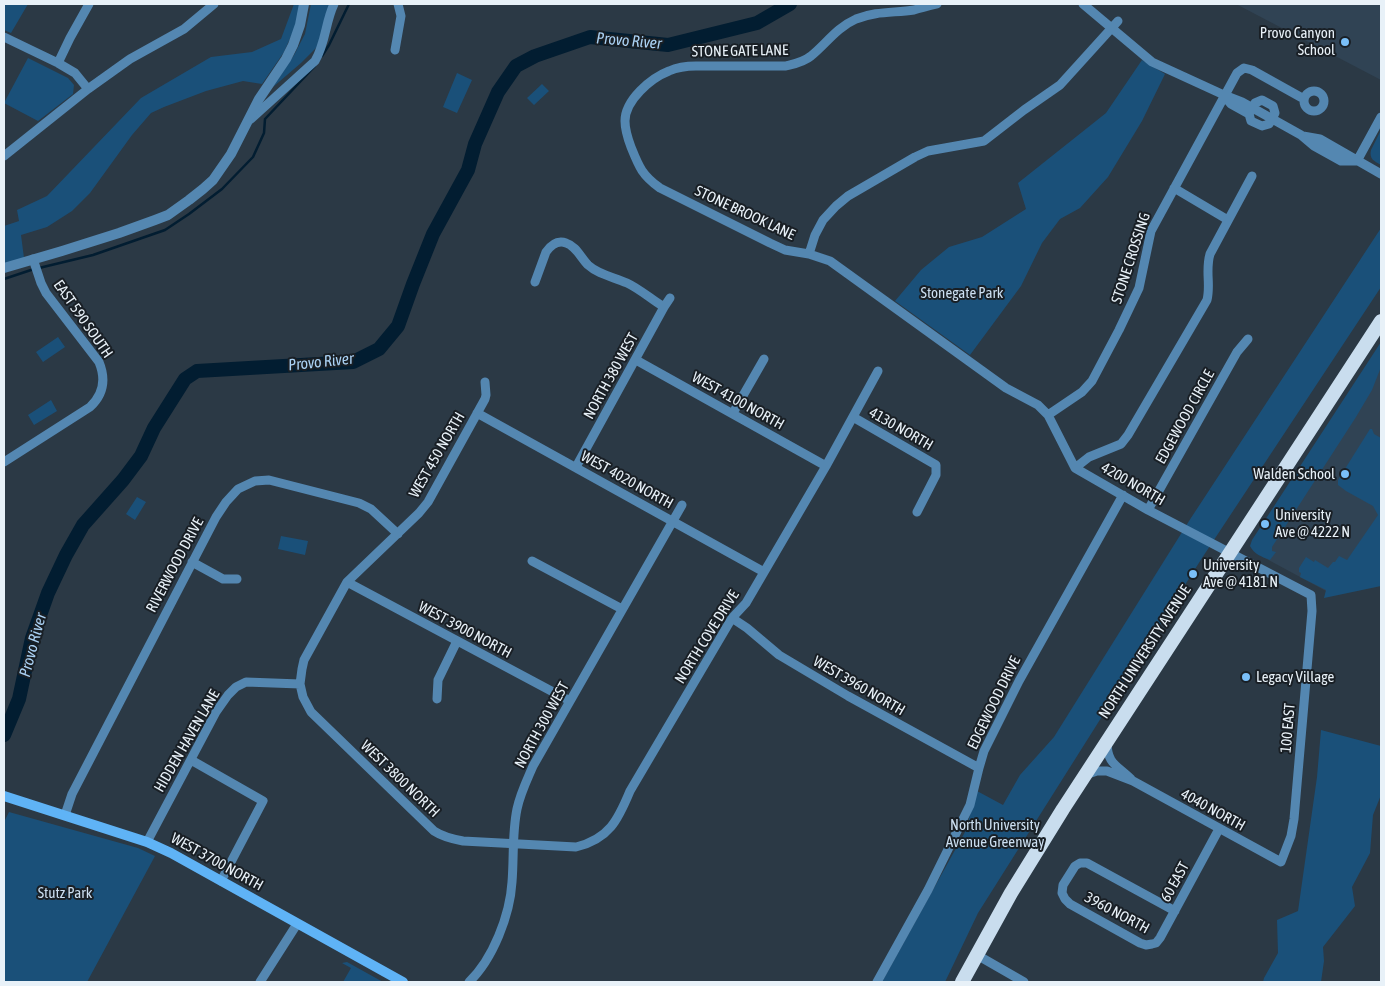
<!DOCTYPE html>
<html>
<head>
<meta charset="utf-8">
<style>
  body { margin:0 }
  #map { position:relative; width:1385px; height:986px; overflow:hidden; background:#2b3945; font-family:"Asap Condensed",sans-serif }
  canvas { display:block }
  .frame { position:absolute; inset:0; border:5px solid #e8f1f8; pointer-events:none }
</style>
</head>
<body>
<div id="map">
<canvas width="1385" height="986"></canvas>
<div class="frame"></div>
</div>
<script>
const g = document.querySelector('canvas').getContext('2d');
g.lineJoin = 'round';
function fill(path, color) {
  g.fillStyle = color;
  g.fill(path, 'evenodd');
}
function strokePath(path, color, width, dash) {
  g.strokeStyle = color;
  g.lineWidth = width;
  g.lineCap = dash ? 'butt' : 'round';
  g.setLineDash(dash || []);
  g.stroke(path);
}
function write(font, color, halo, rows, align = 'center') {
  g.font = font + ' "Asap Condensed",sans-serif';
  g.lineWidth = 4;
  g.setLineDash([]);
  g.textBaseline = 'middle';
  g.strokeStyle = halo;
  g.fillStyle = color;
  for (const [text, x, y, turn = 0] of rows) {
    g.save();
    g.translate(x, y);
    g.rotate((+turn || 0) * Math.PI / 180);
    g.textAlign = isNaN(turn) ? turn : align;
    if (halo) g.strokeText(text, 0, 0);
    g.fillText(text, 0, 0);
    g.restore();
  }
}
fill(new Path2D(`
  M1236 4H1381V80Z
  M1381 361V512L1326 591 1263 557Z`), '#304354');
fill(new Path2D(`
  M4 4H28L11 33 4 30Z
  M294 4H300L296 25 284 52 262 84 243 81 206 91 164 107 151 113 132 135 90 193 72 211 47 227 21 235 24 258 4 264V226L19 221 17 210 47 196 141 98 211 57 252 52 272 43 281 39Z
  M311 4H330L317 47 301 63 273 87 294 55 305 34Z
  M28 58 68 78 74 85 73 94 38 121 4 103Z
  M1142 60 1165 74 1142 121 1108 177 1080 208 1060 219 1042 243 1021 286 970 355 895 301 921 270 949 247 982 237 1026 209 1018 183 1106 113Z
  M457 73 472 80 457 113 443 107Z
  M542 84 549 91 534 105 527 98Z
  M1381 130V165C1374 161 1369 159 1371 150Z
  M1381 228V287L1202 558 978 913 945 982H882L965 832 977 791 1003 805 1020 775 1054 737 1189 521Z
  M58 337 65 347 43 362 36 352Z
  M1381 342V367L1372 390 1356 417 1272 547V551L1276 552 1270 560C1262 557 1254 554 1250 546L1252 540Z
  M51 400 57 411 34 425 28 415Z
  M1370 429H1372L1374 434 1381 438V586L1324 598 1326 590 1300 577 1301 573 1299 572V568L1306 557 1314 562 1315 560 1328 568 1333 562H1335L1339 556 1347 560 1378 515 1373 506 1346 491 1338 485V480Z
  M137 497 146 502 135 520 126 514Z
  M281 536 308 541 305 555 278 549Z
  M1321 730 1381 746V795L1373 815 1370 853 1352 887 1355 906 1323 947 1324 961 1321 982H1263L1264 978 1278 953 1277 920 1298 911 1317 777Z
  M9 812 138 848 155 856 87 982H4V822Z
  M347 962 383 982H343L351 968 342 963Z`), '#1a5079');
strokePath(new Path2D(`
  M322 56 329 45 349 4
  M39 268 93 255 165 230 189 214 222 189 253 157 264 133 265 119 315 66
  M4 279 34 269`), '#021d31', 2.5);
strokePath(new Path2D(`
  M4 735 19 699 32 638 48 593 66 555 83 525 123 480 141 456 154 428 185 379 197 371 353 362 379 349 398 326 413 284 433 234 468 170 475 144 498 92 516 66 535 56 590 37 668 45 757 23 790 4`), '#021d31', 14);
strokePath(new Path2D(`
  M937 4C929 6 921 8 914 10 894 13 876 11 856 19 836 28 827 43 811 56 804 62 794 64 786 66H696C686 66 678 67 669 71 651 78 625 100 625 121 625 130 628 139 631 147 639 167 642 175 660 188L770 243 785 250 809 254 830 261 1006 388 1038 405 1048 415 1075 468 1148 510 1311 595 1312 611 1294 819 1291 836 1281 862 1133 781 1107 771H1097L1085 775
  M1083 4 1152 62 1224 95 1242 102 1301 135 1314 146 1341 161H1357
  M4 37 58 63 75 73 88 89
  M395 50 401 16 398 4
  M58 63 70 38 89 4
  M1304 101a10 10 0 1 1 20 0a10 10 0 1 1-20 0Z
  M1226 98 1231 104 1249 114
  M1262 100 1273 106 1275 113 1269 124 1262 126 1251 121 1249 114 1255 103Z
  M251 119 315 61C326 42 325 23 334 4
  M1303 136 1320 139 1381 174
  M4 156 88 89 130 59 184 29 214 4
  M1357 161 1381 117
  M1174 188 1228 220
  M809 254 815 235 823 220 836 206 848 196 915 157 928 151 984 141 1024 110 1060 85 1118 21
  M535 282 546 252C551 245 558 240 566 243 576 246 581 258 588 265 599 275 614 277 627 283 640 289 652 300 664 307
  M636 360 826 466
  M485 382 486 395 485 399 428 502 419 513 347 582 304 660 302 669 300 684 303 697 311 712 434 831C443 837 452 839 463 841L576 847C609 839 618 820 630 791L732 618 746 603 826 466 878 371
  M477 413 764 572
  M733 413 764 359
  M1048 415 1082 392 1092 381 1119 330 1139 288 1151 231 1237 73 1244 68 1252 70 1304 99
  M853 417 936 465V475L917 512
  M4 462 90 407C104 394 106 379 99 362L46 293 41 283 33 259
  M576 467 664 307 670 298
  M1075 468 1089 457 1121 444 1128 435 1207 300C1211 284 1205 271 1210 254L1252 176
  M1148 510 1237 352 1248 339
  M532 561 622 609
  M192 562 223 579H237
  M347 582 570 701
  M732 618 747 628 779 655 848 696 979 768
  M437 699 438 680 457 641
  M1107 742C1107 764 1117 765 1131 779
  M191 760 263 801 221 881
  M65 815 72 794 216 517 226 502 238 489 255 481 269 480 359 503 371 509 398 534
  M147 842 216 712 228 695 236 687 246 682 300 684
  M1175 911 1087 863H1080L1075 866 1063 885 1062 893 1065 899 1070 904 1140 943 1146 945 1152 944 1156 943 1160 938 1219 829
  M977 955 1024 982
  M260 982 297 924
  M469 982C493 959 510 915 512 882 514 858 512 833 517 809 520 794 527 780 533 766L682 505
  M877 982 928 890 970 805 979 768 984 751 1019 681 1123 495`), '#5487b1', 9);
strokePath(new Path2D(`
  M4 268 62 251 119 233 155 220 168 215 189 200 203 189 213 180 231 154 259 99 286 59 293 45 300 25 304 4`), '#5487b1', 10);
strokePath(new Path2D(`
  M4 796 147 842 171 853 403 982`), '#5fb3f6', 10);
strokePath(new Path2D(`
  M962 982 1011 893 1063 809 1381 321`), '#c9ddee', 14);
for (const [x, y, r, color] of [
  [1345,42,5,"#7abff8"],
  [1345,474,5,"#7abff8"],
  [1265,524,5,"#7abff8"],
  [1193,574,5,"#7abff8"],
  [1246,677,5,"#7abff8"]
]) {
  const dot = new Path2D();
  dot.arc(x, y, r, 0, 2 * Math.PI);
  g.fillStyle = color;
  g.fill(dot);
  strokePath(dot, '#191f25', 2);
}
write('15px', '#e8f1f8', '#191f25', [
  ["Provo Canyon",1335,33,"right"],
  ["School",1335,50,"right"],
  ["Walden School",1335,474,"right"],
  ["University",1275,515],
  ["Ave @ 4222 N",1275,532],
  ["University",1203,565],
  ["Ave @ 4181 N",1203,582],
  ["Legacy Village",1256,677]
], 'left');
write('15px', '#e8f1f8', '#191f25', [
  ["STONE GATE LANE",740,51,-1],
  ["STONE BROOK LANE",745,213,25],
  ["STONE CROSSING",1131,258,-72],
  ["EAST 590 SOUTH",83,319,55],
  ["NORTH 380 WEST",611,376,-61],
  ["WEST 4100 NORTH",738,401,29],
  ["EDGEWOOD CIRCLE",1185,417,-61],
  ["4130 NORTH",901,429,30],
  ["WEST 450 NORTH",437,455,-60],
  ["WEST 4020 NORTH",627,480,29],
  ["4200 NORTH",1133,484,30],
  ["RIVERWOOD DRIVE",175,565,-62],
  ["WEST 3900 NORTH",465,630,28],
  ["NORTH COVE DRIVE",707,637,-58],
  ["NORTH UNIVERSITY AVENUE",1145,652,-57],
  ["WEST 3960 NORTH",859,686,30],
  ["EDGEWOOD DRIVE",994,703,-64],
  ["NORTH 300 WEST",542,725,-61],
  ["100 EAST",1288,728,-85],
  ["HIDDEN HAVEN LANE",187,741,-60],
  ["WEST 3800 NORTH",400,779,44],
  ["4040 NORTH",1213,810,29],
  ["WEST 3700 NORTH",217,862,29],
  ["60 EAST",1175,882,-61],
  ["3960 NORTH",1117,913,28]
]);
write('15px', '#ccdff1', '#191f25', [
  ["Stonegate Park",962,293],
  ["North University",995,825],
  ["Avenue Greenway",995,842],
  ["Stutz Park",65,893]
]);
write('italic 16px', '#aad1f3', '#191f25', [
  ["Provo River",629,41,5],
  ["Provo River",321,362,-6],
  ["Provo River",33,645,-75]
]);
</script>
</body>
</html>
